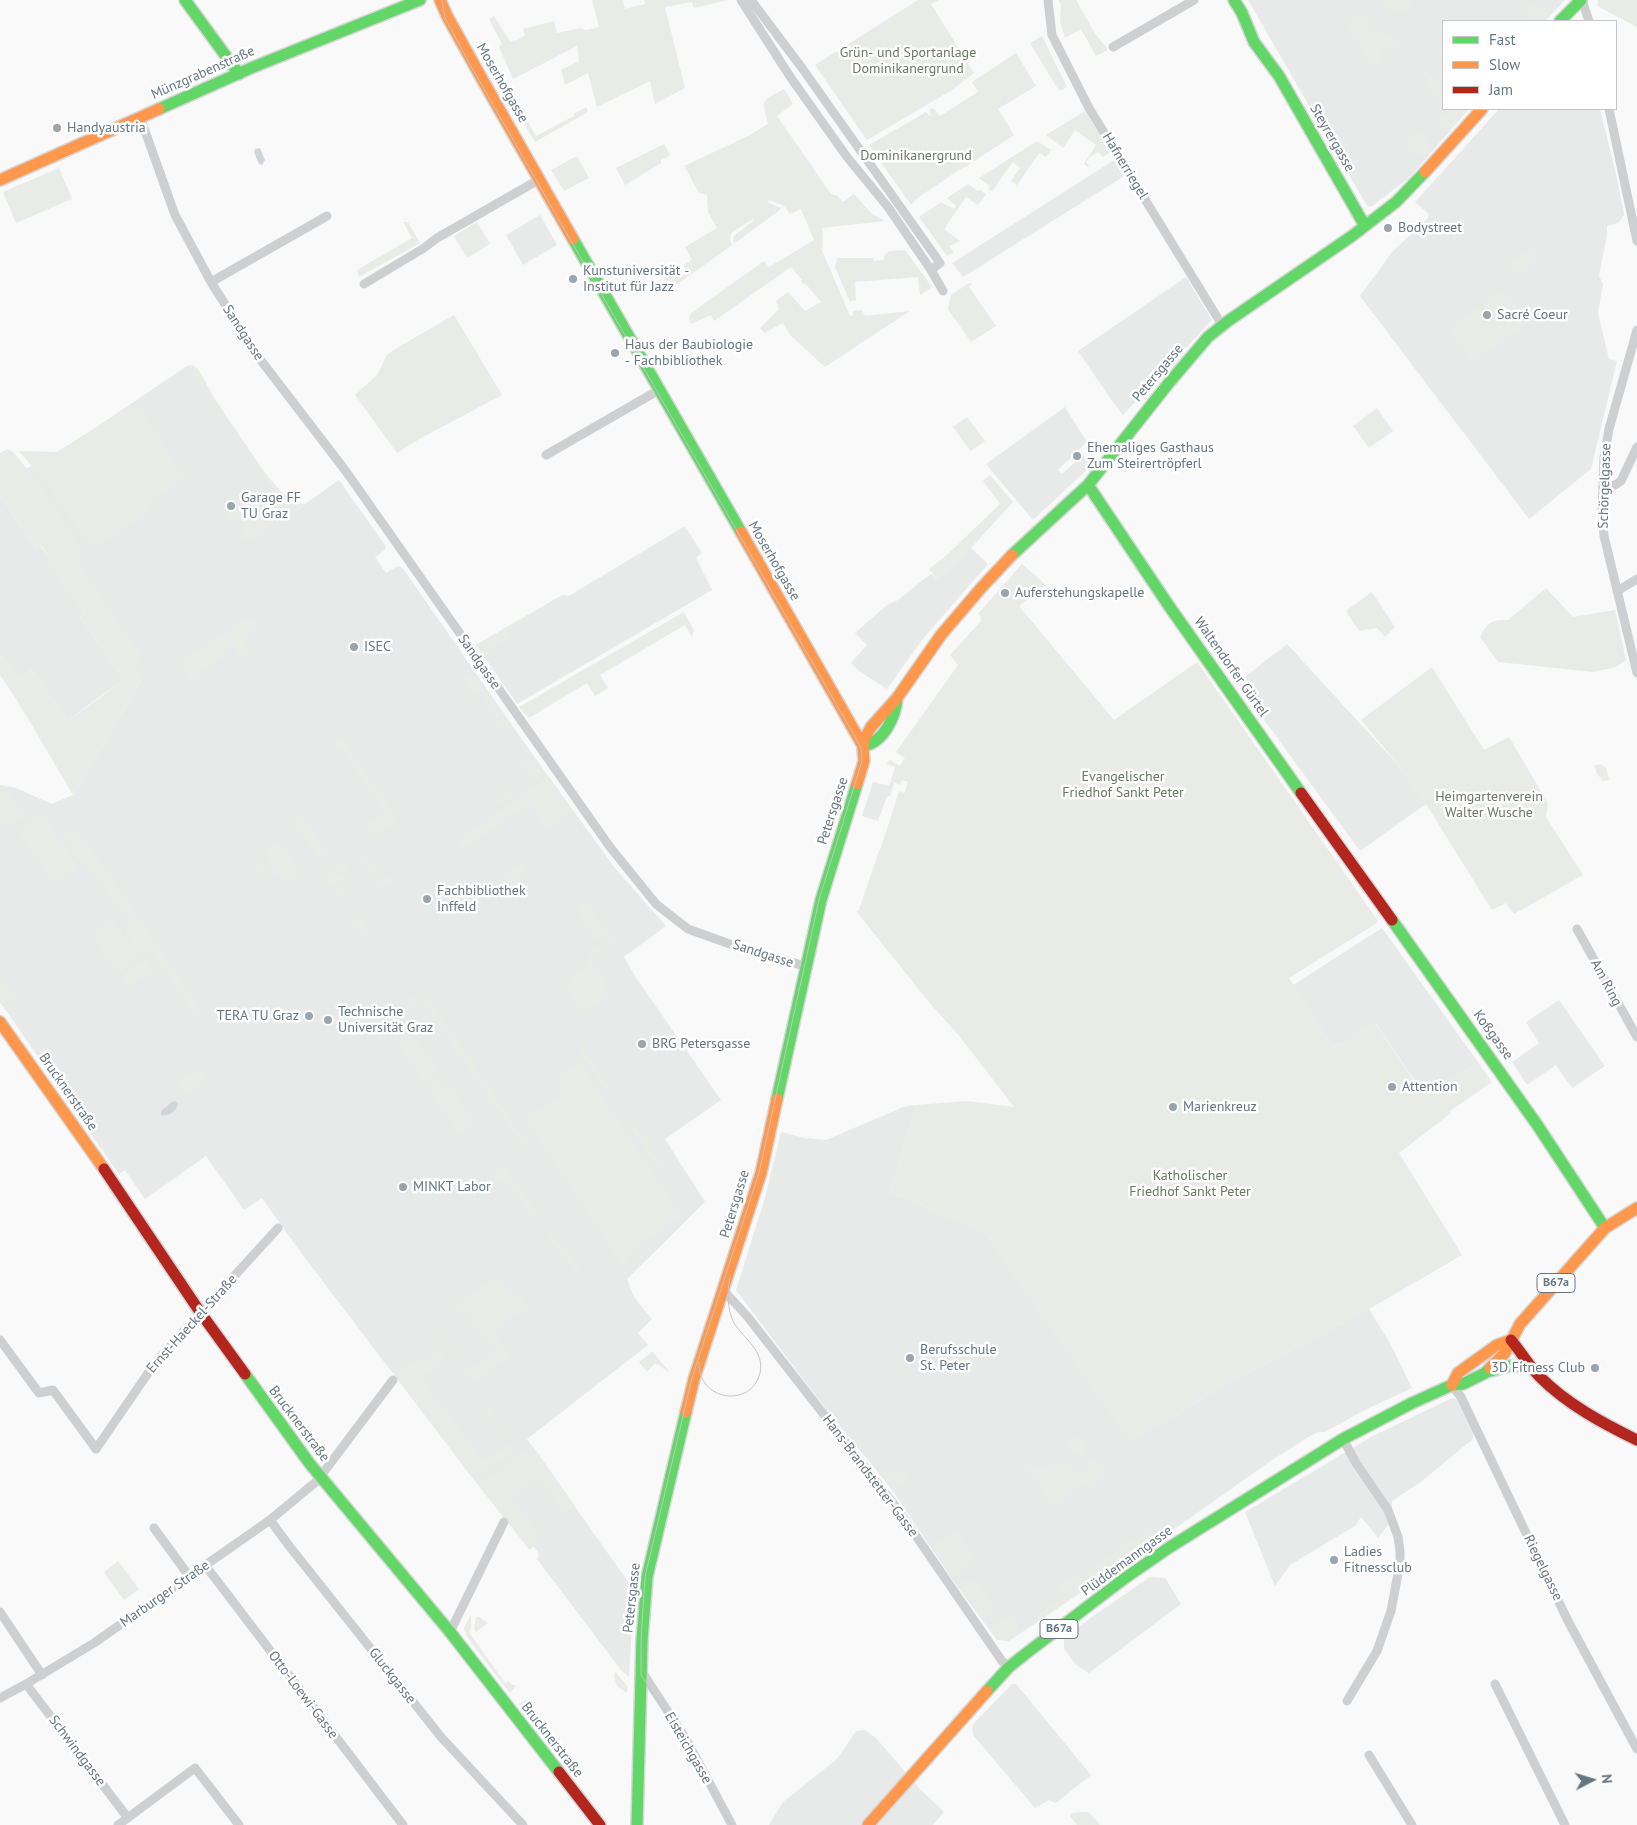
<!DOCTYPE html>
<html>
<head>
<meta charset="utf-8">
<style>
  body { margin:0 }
  #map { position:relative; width:1637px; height:1825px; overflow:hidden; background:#f9f9f9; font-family:"PT Sans",sans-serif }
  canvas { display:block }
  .legend { position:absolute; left:1442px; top:20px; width:175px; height:90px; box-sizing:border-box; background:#fff; border:1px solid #c1c8cd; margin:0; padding:6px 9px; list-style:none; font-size:15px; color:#657683 }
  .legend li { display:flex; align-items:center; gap:10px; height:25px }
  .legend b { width:25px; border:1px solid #c1c8cd }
  .north { position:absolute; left:1567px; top:1755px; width:50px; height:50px; -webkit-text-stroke:4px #fff; paint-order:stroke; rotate:85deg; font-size:14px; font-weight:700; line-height:20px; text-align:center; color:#657683 }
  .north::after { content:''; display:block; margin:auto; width:18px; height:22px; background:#657683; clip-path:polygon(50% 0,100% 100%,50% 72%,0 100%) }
</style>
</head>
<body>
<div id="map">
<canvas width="1637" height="1825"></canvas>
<ul class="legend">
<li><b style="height:6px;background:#63d668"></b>Fast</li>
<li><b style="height:6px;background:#ff974d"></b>Slow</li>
<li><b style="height:6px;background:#b3261e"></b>Jam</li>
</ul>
<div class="north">N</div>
</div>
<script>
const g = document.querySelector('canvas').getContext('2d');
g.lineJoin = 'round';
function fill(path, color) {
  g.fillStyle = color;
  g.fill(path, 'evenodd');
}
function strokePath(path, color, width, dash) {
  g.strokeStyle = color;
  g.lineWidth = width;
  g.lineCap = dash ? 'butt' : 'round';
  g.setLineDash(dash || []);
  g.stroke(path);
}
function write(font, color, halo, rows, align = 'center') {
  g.font = font + ' "PT Sans",sans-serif';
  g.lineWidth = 5;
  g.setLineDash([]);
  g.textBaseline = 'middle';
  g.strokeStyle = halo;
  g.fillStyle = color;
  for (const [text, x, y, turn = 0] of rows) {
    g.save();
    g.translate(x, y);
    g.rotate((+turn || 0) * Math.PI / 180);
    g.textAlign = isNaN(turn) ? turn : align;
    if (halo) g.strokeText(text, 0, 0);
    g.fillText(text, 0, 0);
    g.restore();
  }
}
fill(new Path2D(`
  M1248 0H1565L1545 21H1443V109H1469L1409 178 1371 207 1367 206Z
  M1499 109H1600L1616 174 1624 214 1623 217 1618 223 1607 226V235L1599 276 1603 284 1598 313 1609 359 1617 361 1591 469 1529 519 1360 296 1392 252 1428 218 1429 214 1415 202Z
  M1116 159 1126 175 963 277 952 263Z
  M540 215 557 245 523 265 506 235Z
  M1186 277 1212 320 1123 415 1112 401 1078 351Z
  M187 366 195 370 292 513 339 480 385 545V550L375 557 386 573 396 567 400 566 404 570 523 741 614 867 666 926 624 957 637 979 721 1100 665 1139 705 1202 627 1279 634 1297 652 1319 638 1333 648 1345 527 1439 631 1586 632 1626 629 1677 621 1670 537 1559 539 1555 537 1551 534 1547 529 1549 474 1480 296 1246 262 1198 244 1210 206 1156 145 1199 125 1170 119 1174 88 1130 93 1127 61 1081 57 1084 0 1002V785L16 788 52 804 73 795 141 681 5 479 58 453Z
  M1065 407 1087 442 1058 470 1062 474 1083 455 1092 465 1033 520 986 464Z
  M0 496 36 548 40 545 49 557 84 615 80 617 124 680 95 700 68 721 31 669 17 679 0 654Z
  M685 526 702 553 696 558 712 590 517 704 476 645 562 595 569 596Z
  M971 548 988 564 922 640 887 689 859 671 851 663 867 645 855 633 887 605 898 600 928 576 932 574 937 579Z
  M1287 644 1399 766 1426 804 1360 851 1237 683Z
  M891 781 894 783 890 796H887L878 821 862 816 873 782 889 786Z
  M1382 928 1478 1062 1436 1090 1417 1084 1376 1024 1338 1044 1333 1048 1293 985Z
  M1559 1000 1605 1066 1572 1088 1556 1065 1527 1085 1512 1062 1539 1043 1526 1022Z
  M917 1105 890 1192 985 1232 1130 1441 1179 1414 1200 1400 1234 1380 1369 1309 1391 1345 1412 1388 1363 1411 1325 1432H1318L1310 1436 1272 1460 1156 1542 1009 1641 997 1640 954 1582 890 1487 818 1399 736 1290 765 1198 781 1132 804 1138 826 1140 906 1106Z
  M1452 1398 1457 1399 1474 1429 1473 1439 1422 1481 1392 1501V1519L1378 1538 1361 1517 1355 1526 1290 1565 1275 1586 1245 1512 1371 1437Z
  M1150 1577 1165 1578 1181 1604 1089 1673 1076 1665 1064 1649V1639L1089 1619Z
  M1012 1684H1016L1091 1775 1056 1803 1049 1800 1035 1808 973 1735 972 1725Z
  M865 1730 876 1738 919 1788 944 1812 933 1825H769L783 1802 837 1759 856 1731Z`), '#e8e9e9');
fill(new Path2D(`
  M592 0H623L625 9 645 4 644 0H728L694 8 692 2 665 7 685 88 655 104 650 81 597 107 588 73 565 85 561 70 579 61 577 46 513 79 499 47 502 44 489 19 494 16 510 41 518 40 525 35 523 29 554 21 557 33 581 28 586 30 599 27Z
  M918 0H939L931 4 974 73 952 90 867 140 815 65Z
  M1058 0H1076L1094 32 1108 50 1096 56 1081 29 1065 38 1060 22 1061 5Z
  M1376 0H1406L1413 2 1410 13 1399 9 1393 15Z
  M1598 0H1637V27L1597 6Z
  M1525 5 1543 6 1552 14 1545 21H1524L1530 15 1525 9Z
  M1359 8 1371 20 1362 24 1372 32 1381 29 1401 46 1398 48 1384 49 1382 48 1380 51 1381 52 1380 65 1374 71 1347 25 1355 19Z
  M1042 36 1067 87 1059 91 1030 43Z
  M1016 53 1036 86 998 109 1014 135 967 166 962 168 916 199 911 205 869 145 926 112 930 116 931 115 929 110 933 108 940 116 978 92 972 82Z
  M1413 57 1426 69 1435 81 1443 87V94L1438 98 1441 104 1437 103 1428 88V81L1412 59Z
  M784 89 793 104 777 116 831 194 838 196 843 202 854 194 871 213 885 221 822 228 823 247 821 248 850 316 853 315V311L862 310 865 316 910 311 825 367 790 335 783 323 764 333 760 328 779 309 776 301 788 292 805 311 821 302 805 283 803 284 801 281 802 280 791 267 714 321 711 315 691 324 689 318 691 313 764 261 769 267 814 240 801 209 790 214 784 206 769 200 767 202 781 208 780 210 735 243 733 241 734 236 753 221V219L731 233 730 240 732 245 678 284 669 286 660 294 654 284 658 282 668 284 685 268 684 265 692 260 685 247 717 228 708 212 707 195 699 193 684 166 748 136 768 124C762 98 760 102 784 89Z
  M586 107 588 112 535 142 523 122 527 120 536 136 574 116V114Z
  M1453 109 1468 110 1451 129 1442 128 1439 124V119Z
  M1085 111 1111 152 1103 157 1098 152 1090 157 1086 162 1089 165 1088 167 1084 164 1096 145 1075 130 1063 148 1046 135Z
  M1420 132 1425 133 1430 152 1426 156 1410 152 1405 146 1407 139Z
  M1037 141 1051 150 1046 157 1039 153 1017 185 1011 181 1020 168 1013 162 992 191 988 189 990 186 979 178Z
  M664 144 670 155 661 160V163L625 185 616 168Z
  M577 156 589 178 564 191 551 170Z
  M59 168 72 199 16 223 3 192Z
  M968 184 978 191 980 190 986 194 978 205 966 197 944 229 960 241 949 246 954 252 947 256 919 217 941 202 954 209 956 206 947 198Z
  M403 222H408L420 243 359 277 357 270 412 238Z
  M477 222 490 244 467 258 454 236Z
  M1532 247 1541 259 1516 277 1507 265Z
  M905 250 932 287 920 295 918 277 855 282 856 300 850 302 835 267 837 258H873L874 261 884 260V256L889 251Z
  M682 266V269L669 281 666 282 663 277Z
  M969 283 972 284 969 287 996 326 971 342 948 309 951 295Z
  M1505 289 1529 324 1472 363 1448 328Z
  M454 315 502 395 421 438 397 453 355 395 377 375 387 355 395 349Z
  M193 365 198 369C206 382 213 396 221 410 240 443 265 475 292 503L305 504 252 540 250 538 243 542 239 536 245 531 235 516 229 520 225 514 234 507 240 515 274 491 187 366Z
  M136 402 186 478 148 504 152 511 97 547H93L89 545 42 478 19 451 57 452Z
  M1377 408 1393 431 1369 448 1353 426Z
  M967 417 985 441 971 451 953 427Z
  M8 449C16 453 21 462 27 469 48 495 67 523 83 553L76 558 135 647 139 644 143 652 134 671 141 681 73 795 17 700 0 675V654L17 679 31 669 68 721 124 680 80 617 84 615 46 561 49 557 41 545 36 548 0 496V453Z
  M990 475 1013 502 971 548 937 579 929 569 948 554 1000 504 983 481Z
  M1022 564 1046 585 1019 606 1114 720 1197 662 1378 921 1377 923 1289 978 1333 1048 1373 1020 1416 1084 1436 1090 1478 1062 1492 1082 1450 1111 1451 1113 1399 1153 1462 1255 1369 1309 1234 1380 1200 1400 1179 1414 1130 1442 985 1232 890 1192 917 1105 967 1101 1014 1107 961 1038 929 1002 856 911 859 910 880 848H881L899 791 904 793 908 782 902 780 900 785 891 781 895 767 886 764 890 760 900 766 905 758 896 752 958 665 950 655 981 621 980 616 978 614Z
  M1546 588 1573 617 1615 610 1626 660 1616 667 1593 672 1498 662 1480 637C1488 622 1491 620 1508 620Z
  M1372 592 1395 627 1385 637 1377 628 1359 631 1346 611Z
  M684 612 694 630 692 637 685 625 600 675 608 688 595 696 587 683 529 718 519 707Z
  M524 617 522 622 516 626 509 637 487 654 489 658 486 660 476 645Z
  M243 619 255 620 262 624 250 632 251 635 242 640 249 651 237 658 236 656 238 655 231 645 225 650 228 654 205 671 202 667 197 670 202 678 192 685 181 666 183 659Z
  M1432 667 1484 750 1509 737 1548 803 1546 817 1583 875 1514 914 1506 903 1492 910 1426 804 1399 766 1361 720Z
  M473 673 483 688 474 695 463 679Z
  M486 691 502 714 496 717 481 695Z
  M503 717 510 727 501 732 495 723Z
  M341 736 396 816 395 823 374 839 365 825 384 812 339 746 333 750 329 745Z
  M529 752 543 774 534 781 518 762Z
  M1601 764 1606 768 1609 780 1603 781 1598 775 1594 766Z
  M547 776 573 811 545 831 537 819 540 816 530 803 461 851 456 842Z
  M7 789 26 816 7 829 0 818V794Z
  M511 791 512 795 498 805 491 803Z
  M42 813 79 867 54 884 17 831Z
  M301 814 330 855 320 861 292 820Z
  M77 829 86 842 87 841 205 1015 198 1020 152 951 141 957 123 930 132 923 123 910 120 911 91 869 89 870 85 865 82 867 72 851 73 850 64 837Z
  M275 841 281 842 301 872 285 884 279 875 275 874 272 876 268 870 271 867 264 852Z
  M255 857 266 871 260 875 251 862Z
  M366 857 379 875 372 876 369 868H365L359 859Z
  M349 861 347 870 324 875 342 862Z
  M522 863 529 870 463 915 455 914 445 900 458 890 467 902Z
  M345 874V882L328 886 324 879Z
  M391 876 394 884 375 888 373 880Z
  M344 886 346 894 335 896 330 889Z
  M586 902 616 944 612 947 604 936 596 941 582 921 577 909Z
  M112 918 139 958 117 973 90 933Z
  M361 919 372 935 363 937 351 920Z
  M598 945 605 948 591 958 607 981 603 984 610 996 582 1014C575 1003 560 986 574 975 578 971 583 970 587 965L588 951Z
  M145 959 153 971 128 988 120 976Z
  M4 979 17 996 2 1006 0 1002V982Z
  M413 995 419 1004 413 1009 406 1000Z
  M427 996 529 1146 534 1152 522 1145 421 1001Z
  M389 1001 402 1020 387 1030 374 1011Z
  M401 1024 410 1037 413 1035 440 1072 424 1083 389 1032Z
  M584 1048 610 1089 606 1092 579 1051Z
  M581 1062 682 1217 625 1254 630 1263 623 1268 525 1118 563 1094 554 1079Z
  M199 1068 207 1079 185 1095 177 1083Z
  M438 1077 447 1090 451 1087 476 1124 461 1136 425 1085Z
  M636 1126 664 1167 659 1171 631 1129Z
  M504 1165 541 1217 536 1221 504 1179 488 1191 482 1183Z
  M550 1231 582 1271 577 1275 546 1235Z
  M497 1274 517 1299 521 1296 529 1306 494 1331 511 1356 475 1383 437 1332 438 1327 469 1369 495 1351 462 1308 449 1318 450 1310Z
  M437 1345 445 1359 421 1378 486 1462 510 1443 515 1449 474 1480 396 1376 422 1356 426 1360 436 1352 433 1348Z
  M652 1352H653L670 1373 655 1363 647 1372 639 1362Z
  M490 1405 493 1414 505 1432 503 1434 484 1409Z
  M1076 1435C1087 1441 1089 1448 1084 1459L1067 1447 1068 1438H1076Z
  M532 1445 575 1506 566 1514 538 1478 512 1498 543 1538 529 1549 479 1485Z
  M1017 1455C1031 1470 1044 1472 1062 1461L1082 1475 1089 1464 1086 1461 1090 1457C1096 1458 1097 1459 1100 1463 1110 1477 1101 1481 1090 1489L1083 1484 1058 1502 1063 1509 1058 1512Z
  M877 1470 907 1474 910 1478 894 1489 934 1544 956 1529 974 1556C974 1565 960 1575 951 1576L888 1483Z
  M1152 1526 1159 1539 1009 1640 997 1639 990 1628 1009 1615 1020 1627 1063 1596 1057 1586 1077 1572 1081 1576Z
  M118 1561 139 1589 124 1600 104 1572Z
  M974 1579 977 1582 998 1610 983 1620 959 1587 960 1582 964 1580 971 1581Z
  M471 1614V1628L469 1632 505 1683 508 1681 513 1685H517L510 1693 467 1637 464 1629Z
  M476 1617H479L488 1623 476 1632 474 1629Z
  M615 1671 628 1687 627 1693 617 1686 614 1677Z
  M525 1700 564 1751 559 1756 519 1704Z
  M1086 1812 1090 1813 1100 1825H1077L1070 1816 1072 1813Z`), '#e8ebe6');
fill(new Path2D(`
  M260 148 265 160 262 165 259 164 254 152 255 149Z
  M176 1101 178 1104C176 1112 168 1117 161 1115V1111L172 1102Z`), '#ced6d9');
const fast = new Path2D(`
  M185 0 239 74
  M1234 0 1242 13 1254 42 1279 76 1365 226
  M1560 21 1581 0
  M159 109 251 68 420 0
  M573 239 741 532
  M1088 485 1169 606 1301 793
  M1012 555 1088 485 1168 384 1208 337 1228 321 1352 236 1396 202 1425 172
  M863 746C883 743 896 717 897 698
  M1392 920 1538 1126 1605 1228
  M777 1099 821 900 857 784
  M1487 1372 1509 1366 1531 1367
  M245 1374 310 1464 450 1632 559 1772
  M987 1691 1009 1667 1024 1655 1125 1578 1170 1547 1343 1439 1412 1403 1452 1385 1463 1384 1485 1373 1490 1368
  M637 1825 642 1640 647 1577 686 1412`);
const slow = new Path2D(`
  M440 0 447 16 482 79 573 239
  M1425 172 1482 109
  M0 180 159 109
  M741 532 863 746
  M857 784 864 761 863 748 864 740 871 727 897 698 941 635 982 587 1012 555
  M0 1022 104 1169
  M1490 1368 1505 1353 1520 1324 1605 1228 1637 1208
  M1452 1385 1458 1373 1497 1345 1511 1340
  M686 1412 694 1379 761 1173 777 1099
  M868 1825 987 1691`);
const jam = new Path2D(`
  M1301 793 1392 920
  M104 1169 200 1312 245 1374
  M1511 1340C1521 1352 1529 1366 1540 1377 1567 1404 1602 1423 1637 1440
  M559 1772 600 1825`);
strokePath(fast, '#d5d6d7', 14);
strokePath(slow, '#d5d6d7', 14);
strokePath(jam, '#d5d6d7', 14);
strokePath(new Path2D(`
  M741 0 791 78 847 157 888 207 931 270 943 291
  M751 0 802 68 940 263 931 270
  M1048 0 1052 35 1089 108 1222 325
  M1582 0 1589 21
  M1113 47 1194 0
  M1609 109 1637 241
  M140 117 175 215 211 282 256 354 345 470 610 847 656 904 688 929 755 953 792 962 806 967
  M211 282 327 216
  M364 284 424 248 437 238 540 179
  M1637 330 1609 429 1604 457 1602 512 1604 536 1637 673
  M546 455 659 390
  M1603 488 1615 485 1621 481 1637 447
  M1617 591 1637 579
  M1577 929 1637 1037
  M723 1290 747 1316 896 1507 1002 1661 1009 1667
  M0 1340 39 1393 53 1390 96 1449 155 1363 278 1228
  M1452 1385 1461 1397 1568 1621 1637 1749
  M1343 1439 1356 1463 1388 1510 1398 1537 1400 1551V1563L1391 1611 1377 1651 1347 1701
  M270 1520 290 1547 441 1737 523 1825
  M154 1528 189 1576
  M205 1565 403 1825
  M0 1612 42 1675
  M450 1632 504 1522
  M642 1672 686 1739 732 1825
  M26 1684 128 1818
  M1495 1684 1565 1825
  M0 1698 26 1684 94 1643 270 1520 317 1481 393 1380
  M1369 1755 1412 1825
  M118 1825 195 1768 239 1825`), '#cecfd0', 9);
strokePath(fast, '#63d668', 11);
strokePath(slow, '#ff974d', 11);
strokePath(jam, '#b3261e', 11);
strokePath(new Path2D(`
  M442 0 445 18 472 68 855 737 861 748 862 761 819 900 759 1173 692 1378 645 1577 641 1640V1675L684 1740 731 1825
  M699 1362C697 1401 751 1409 760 1373 765 1351 744 1339 734 1323 727 1310 727 1291 730 1277`), '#c3c5c6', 1);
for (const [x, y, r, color] of [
  [57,128,5,"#99a4ac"],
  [1388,228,5,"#99a4ac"],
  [573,279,5,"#99a4ac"],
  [1487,315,5,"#99a4ac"],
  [615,353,5,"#99a4ac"],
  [1077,456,5,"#99a4ac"],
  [231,506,5,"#99a4ac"],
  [1005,593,5,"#99a4ac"],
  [354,647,5,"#99a4ac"],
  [427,899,5,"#99a4ac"],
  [309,1016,5,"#99a4ac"],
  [328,1020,5,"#99a4ac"],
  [642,1044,5,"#99a4ac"],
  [1392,1087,5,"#99a4ac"],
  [1173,1107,5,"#99a4ac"],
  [403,1187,5,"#99a4ac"],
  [910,1358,5,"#99a4ac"],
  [1595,1368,5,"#99a4ac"],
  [1334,1560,5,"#99a4ac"]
]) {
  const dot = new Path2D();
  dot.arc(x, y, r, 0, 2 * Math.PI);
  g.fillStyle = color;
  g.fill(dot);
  strokePath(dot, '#fff', 2);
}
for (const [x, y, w] of [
  [1556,1283,38],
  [1059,1629,38]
]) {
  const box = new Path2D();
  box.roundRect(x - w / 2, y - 9.5, w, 19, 4);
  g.fillStyle = '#fff';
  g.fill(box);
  strokePath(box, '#657683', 1);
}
write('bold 12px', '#657683', null, [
  ["B67a",1556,1283],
  ["B67a",1059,1629]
]);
write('14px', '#687a64', '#fff', [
  ["Grün- und Sportanlage",908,53],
  ["Dominikanergrund",908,69],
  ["Dominikanergrund",916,156],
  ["Evangelischer",1123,777],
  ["Friedhof Sankt Peter",1123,793],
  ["Heimgartenverein",1489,797],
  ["Walter Wusche",1489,813],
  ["Katholischer",1190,1176],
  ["Friedhof Sankt Peter",1190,1192]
]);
write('14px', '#657683', '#fff', [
  ["Münzgrabenstraße",203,73,-24],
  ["Moserhofgasse",502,83,60],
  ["Steyrergasse",1332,138,60],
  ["Hafnerriegel",1125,166,59],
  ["Sandgasse",243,333,57],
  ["Petersgasse",1158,373,-50],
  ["Schörgelgasse",1605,486,-88],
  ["Moserhofgasse",774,561,60],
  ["Sandgasse",479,662,55],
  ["Waltendorfer Gürtel",1231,667,55],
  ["Petersgasse",833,811,-72],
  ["Sandgasse",763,954,18],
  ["Am Ring",1606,983,62],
  ["Koßgasse",1493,1035,54],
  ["Brucknerstraße",68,1092,55],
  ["Petersgasse",735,1204,-73],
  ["Ernst-Haeckel-Straße",192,1324,-48],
  ["Brucknerstraße",299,1424,53],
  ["Hans-Brandstetter-Gasse",870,1476,53],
  ["Plüddemanngasse",1127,1561,-36],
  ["Riegelgasse",1543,1568,64],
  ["Marburger Straße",165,1594,-35],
  ["Petersgasse",632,1598,-84],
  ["Gluckgasse",392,1676,52],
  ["Otto-Loewi-Gasse",303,1695,53],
  ["Brucknerstraße",552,1740,52],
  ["Eisteichgasse",688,1748,60],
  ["Schwindgasse",77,1751,53]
]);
write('14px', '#657683', '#fff', [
  ["Handyaustria",67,128],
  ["Bodystreet",1398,228],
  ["Kunstuniversität -",583,271],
  ["Institut für Jazz",583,287],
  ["Sacré Coeur",1497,315],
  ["Haus der Baubiologie",625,345],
  ["- Fachbibliothek",625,361],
  ["Ehemaliges Gasthaus",1087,448],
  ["Zum Steirertröpferl",1087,464],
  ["Garage FF",241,498],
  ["TU Graz",241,514],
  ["Auferstehungskapelle",1015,593],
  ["ISEC",364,647],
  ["Fachbibliothek",437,891],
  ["Inffeld",437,907],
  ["Technische",338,1012],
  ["Universität Graz",338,1028],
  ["TERA TU Graz",299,1016,"right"],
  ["BRG Petersgasse",652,1044],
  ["Attention",1402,1087],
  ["Marienkreuz",1183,1107],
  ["MINKT Labor",413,1187],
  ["Berufsschule",920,1350],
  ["St. Peter",920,1366],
  ["3D Fitness Club",1585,1368,"right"],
  ["Ladies",1344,1552],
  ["Fitnessclub",1344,1568]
], 'left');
</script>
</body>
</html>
